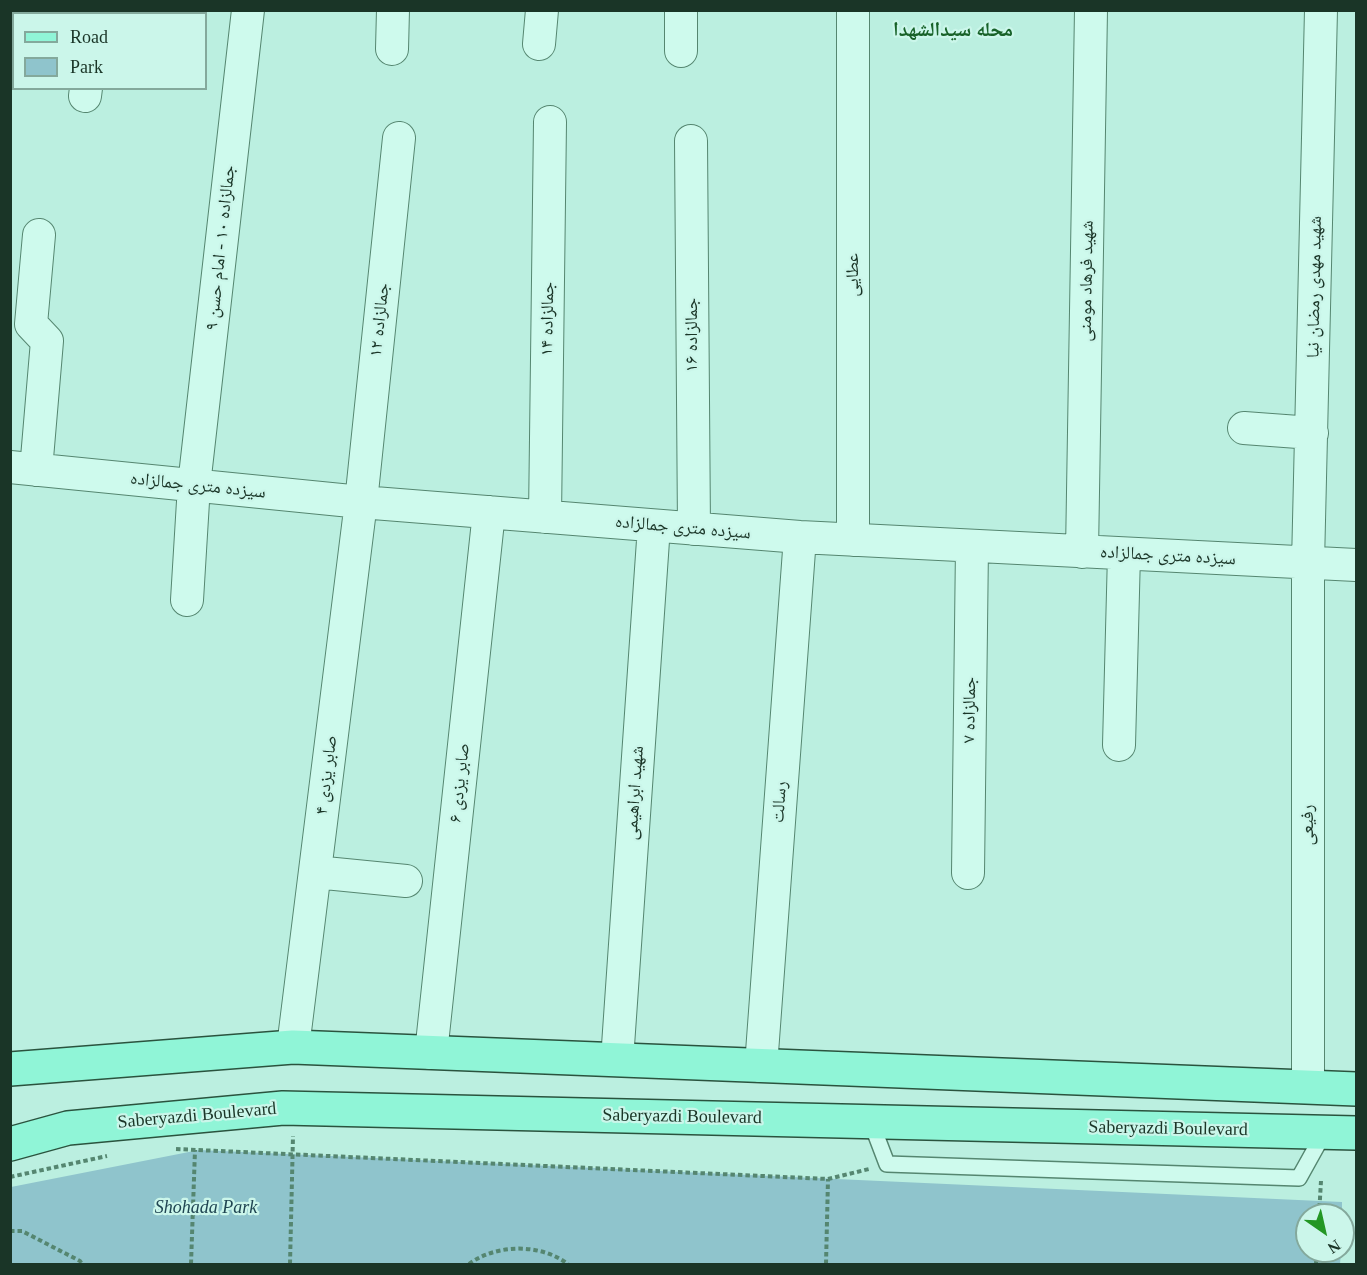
<!DOCTYPE html>
<html>
<head>
<meta charset="utf-8">
<style>
  body { margin:0 }
  #map { position:relative; width:1367px; height:1275px; overflow:hidden; background:#bbefe0; font-family:"Times New Roman",serif }
  canvas { display:block }
  .frame { position:absolute; inset:0; border:12px solid #1a3527; pointer-events:none }
  .legend { position:absolute; left:12px; top:12px; width:195px; height:78px; box-sizing:border-box; background:#cbf6ea; border:2px solid #84a99c; margin:0; padding:8px 10px; list-style:none; font-size:18px; color:#1a3527 }
  .legend li { display:flex; align-items:center; gap:12px; height:30px }
  .legend b { width:30px; border:2px solid #84a99c }
  .north { position:absolute; left:1295px; top:1203px; width:60px; height:60px; box-sizing:border-box; background:#cbf6ea; border:2px solid #84a99c; border-radius:50%; rotate:146deg; font-size:16px; font-weight:700; line-height:24px; text-align:center; color:#1a3527 }
  .north::after { content:''; display:block; margin:auto; width:21px; height:27px; background:#239724; clip-path:polygon(50% 0,100% 100%,50% 72%,0 100%) }
</style>
</head>
<body>
<div id="map">
<canvas width="1367" height="1275"></canvas>
<div class="frame"></div>
<ul class="legend">
<li><b style="height:8px;background:#90f5d7"></b>Road</li>
<li><b style="height:16px;background:#8fc4cc"></b>Park</li>
</ul>
<div class="north">N</div>
</div>
<script>
const g = document.querySelector('canvas').getContext('2d');
g.lineJoin = 'round';
function fill(path, color) {
  g.fillStyle = color;
  g.fill(path, 'evenodd');
}
function strokePath(path, color, width, dash) {
  g.strokeStyle = color;
  g.lineWidth = width;
  g.lineCap = dash ? 'butt' : 'round';
  g.setLineDash(dash || []);
  g.stroke(path);
}
function write(font, color, halo, rows, align = 'center') {
  g.font = font + ' "Times New Roman","Noto Naskh Arabic",serif';
  g.lineWidth = 4.5;
  g.setLineDash([]);
  g.textBaseline = 'middle';
  g.strokeStyle = halo;
  g.fillStyle = color;
  for (const [text, x, y, turn = 0] of rows) {
    g.save();
    g.translate(x, y);
    g.rotate((+turn || 0) * Math.PI / 180);
    g.textAlign = isNaN(turn) ? turn : align;
    if (halo) g.strokeText(text, 0, 0);
    g.fillText(text, 0, 0);
    g.restore();
  }
}
fill(new Path2D(`
  M199 1150 1342 1202V1215H1307V1251H1341L1340 1264H11V1187Z`), '#8fc4cc');
const lane = new Path2D(`
  M871 1122 887 1164 1299 1178 1324 1133`);
const street = new Path2D(`
  M853 10V540
  M92 14V10
  M539 44 542 10
  M392 49 393 10
  M681 51V10
  M85 96 86 88
  M691 141 694 529
  M1244 428 1312 433
  M10 467 361 502 800 537 1356 565
  M36 470 47 341 31 324 39 235
  M545 517 550 122
  M1082 552 1091 10
  M187 600 194 485 248 10
  M1119 745 1124 554
  M315 872 406 881
  M968 873 972 546
  M293 1047 361 502 399 138
  M431 1053 489 512
  M617 1060 654 526
  M761 1066 800 537
  M1308 1087V563L1321 10`);
const primary = new Path2D(`
  M10 1069 293 1047 1356 1089
  M10 1144 68 1128 283 1108 1356 1133`);
strokePath(lane, '#558670', 18);
strokePath(street, '#558670', 34);
strokePath(primary, '#2a533e', 36);
strokePath(new Path2D(`
  M176 1149 828 1179 869 1169
  M10 1177 107 1156
  M1319 1215 1321 1181
  M10 1231H22L80 1261 82 1264
  M191 1264 195 1150
  M290 1264 293 1136
  M469 1264C496 1244 540 1243 568 1264
  M826 1264 828 1179
  M1316 1264 1317 1251`), '#558670', 4, [4.5, 3]);
strokePath(lane, '#cefaed', 15);
strokePath(street, '#cefaed', 32);
strokePath(primary, '#90f5d7', 33);
write('18px', '#1a3527', '#cbf6ea', [
  ["جمالزاده ۱۰ - امام حسن ۹",221,248,-84],
  ["عطایی",853,275,-90],
  ["شهید فرهاد مومنی",1087,281,-89],
  ["شهید مهدی رمضان نیا",1315,287,-89],
  ["جمالزاده ۱۴",548,319,-89],
  ["جمالزاده ۱۲",380,320,-84],
  ["جمالزاده ۱۶",692,335,-90],
  ["سیزده متری جمالزاده",198,486,6],
  ["سیزده متری جمالزاده",683,528,5],
  ["سیزده متری جمالزاده",1168,556,3],
  ["جمالزاده ۷",970,710,-89],
  ["صابر یزدی ۴",327,775,-83],
  ["صابر یزدی ۶",460,783,-84],
  ["شهید ابراهیمی",635,793,-86],
  ["رسالت",780,802,-86],
  ["رفیعی",1308,825,-90],
  ["Saberyazdi Boulevard",197,1116,-5],
  ["Saberyazdi Boulevard",682,1117,1],
  ["Saberyazdi Boulevard",1168,1129,1]
]);
write('italic 18px', '#204552', '#cbf6ea', [
  ["Shohada Park",206,1208]
]);
write('bold 20px', '#186229', '#cbf6ea', [
  ["محله سیدالشهدا",953,31]
]);
</script>
</body>
</html>
